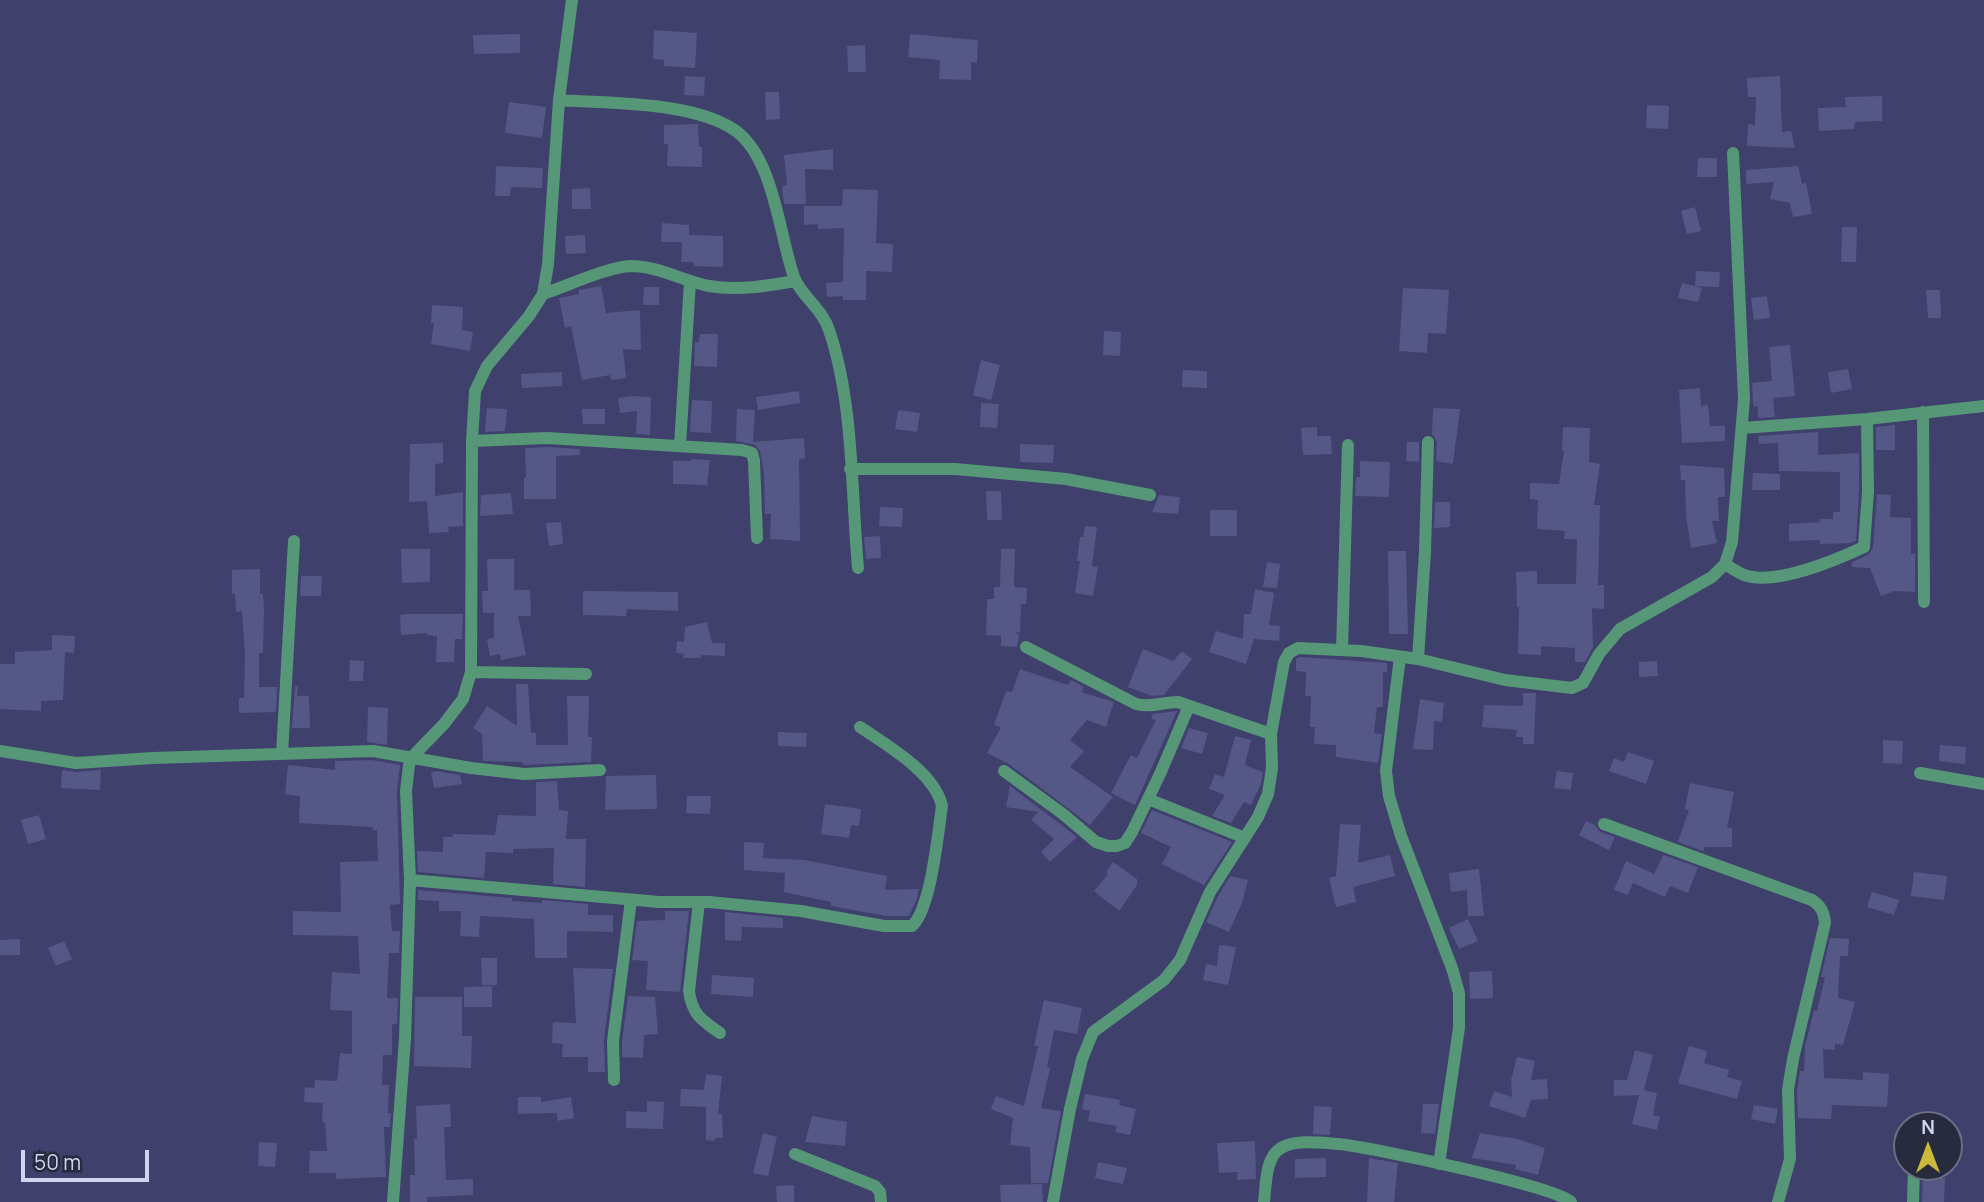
<!DOCTYPE html>
<html>
<head>
<meta charset="utf-8">
<style>
  body { margin:0 }
  #map { position:relative; width:1984px; height:1202px; overflow:hidden; background:#3f406c; font-family:Manrope,sans-serif }
  canvas { display:block }
  .north { position:absolute; left:1893px; top:1111px; width:70px; height:70px; box-sizing:border-box; background:#282a3e; border:2px solid #6c6e85; border-radius:50%; rotate:0deg; font-size:19px; font-weight:700; line-height:28px; text-align:center; color:#d2d4ef }
  .north::after { content:''; display:block; margin:auto; width:24px; height:32px; background:#cbb939; clip-path:polygon(50% 0,100% 100%,50% 72%,0 100%) }
  .scale { position:absolute; left:21px; top:1150px; width:128px; height:32px; box-sizing:border-box; border:4px solid #d2d4ef; border-top:0; padding-left:9px; font-size:21px; line-height:24px; white-space:nowrap; color:#d2d4ef; -webkit-text-stroke:5px #282a3e; paint-order:stroke }
</style>
</head>
<body>
<div id="map">
<canvas width="1984" height="1202"></canvas>
<div class="north">N</div>
<div class="scale">50 m</div>
</div>
<script>
const g = document.querySelector('canvas').getContext('2d');
g.lineJoin = 'round';
function fill(path, color) {
  g.fillStyle = color;
  g.fill(path, 'evenodd');
}
function strokePath(path, color, width, dash) {
  g.strokeStyle = color;
  g.lineWidth = width;
  g.lineCap = dash ? 'butt' : 'round';
  g.setLineDash(dash || []);
  g.stroke(path);
}
fill(new Path2D(`
  M654 30 697 33 695 68 664 66V60L653 59Z
  M520 34V53L474 54 473 35Z
  M910 34 978 40 977 63 971 62V80L939 79 940 60 908 57Z
  M865 45 866 72H848L847 46Z
  M685 76 705 77 704 96 684 95Z
  M1780 76 1782 132 1791 131 1795 148 1747 146 1748 124 1755 125 1756 97H1748L1747 78Z
  M765 92H779L780 119 766 120Z
  M1882 96V121L1855 122 1854 129 1819 131 1818 108 1846 107 1845 97Z
  M509 102 546 107 542 138 505 133Z
  M1647 105 1669 106 1668 129 1646 128Z
  M698 124 699 147H702V167L667 166 668 144H664V125Z
  M833 149V170L805 169 806 204H784L782 186 787 185 784 155Z
  M1698 158H1717V177H1697Z
  M496 166 543 168 542 188 511 187 510 196H495Z
  M1798 166 1802 184 1806 183 1812 214 1793 217 1790 203 1770 199 1774 182 1746 184V170Z
  M590 188 591 209H572V189Z
  M843 189 878 190 876 243 893 244 892 272 866 271V300H843V296L827 297 826 283 843 282 844 228 818 229V224L804 225V206H842Z
  M1695 207 1701 231 1687 234 1681 211Z
  M662 223 689 225V235L723 236V267L694 266 693 262H681L682 242H661Z
  M1842 227H1857L1856 262H1841Z
  M585 235 586 253 566 254 565 236Z
  M1696 271 1720 272 1719 287 1695 286Z
  M1682 283 1702 288 1698 302 1678 298Z
  M601 286 606 313 640 310 641 350 623 349 626 378 611 380 610 375 582 380 571 326 565 328 559 298 579 294V290Z
  M644 287H659V305H643Z
  M1403 288 1449 290 1446 334 1428 333 1427 353 1399 351Z
  M1926 290H1940L1941 318H1928Z
  M1767 296 1770 318 1754 320 1751 298Z
  M432 305 463 307 462 330 473 332 470 351 431 344 434 323H431Z
  M1104 331 1121 332 1120 356 1103 355Z
  M700 334H718L717 367 694 366 695 342H699Z
  M1790 345 1795 396 1773 398 1775 417 1758 418V406L1754 407 1753 401 1752 383 1772 381 1769 347Z
  M981 360 1000 365 991 400 973 395Z
  M1848 369 1852 389 1831 393 1828 372Z
  M1183 370 1207 371V388L1182 387Z
  M562 372V386L522 388 521 374Z
  M1700 388 1701 406 1708 405 1710 426H1725V441L1682 443 1679 390Z
  M799 391 800 403 758 410 756 397Z
  M632 396 651 397 650 435 636 434 637 411 620 413 618 398Z
  M692 400 712 401 711 433 690 432Z
  M981 403 999 404 997 428 980 427Z
  M487 408 507 409 505 431 485 432Z
  M1433 408 1460 409 1453 464 1436 461 1437 442 1432 434Z
  M582 409H605V424H583Z
  M737 409 755 410 753 442 804 438 805 458 799 459 800 541 770 539 771 514H765L764 474 760 451 755 445 736 441Z
  M898 410 920 413 917 432 895 429Z
  M1895 425V450H1876V427Z
  M1317 427V436H1331L1332 454 1303 455 1301 428Z
  M1563 427 1590 428 1589 462 1600 464 1594 505H1600L1598 585H1604V609L1592 608 1593 647 1585 662H1575V648L1541 646V655L1518 654 1519 607H1517L1516 572 1537 571V584H1576L1577 539H1564L1565 531 1537 529 1538 500 1530 499V483L1559 484 1564 451H1562Z
  M1818 432V455L1859 453V491L1856 541 1851 543 1820 544V540L1789 541V524L1820 522 1819 519H1833V512H1840V472L1779 471 1778 443 1759 444 1758 436Z
  M1407 442H1419V462L1406 461Z
  M443 443V463L435 464V496L463 492V526L448 527 449 532 429 533 427 501 409 502 410 444Z
  M1020 444 1054 445 1053 463 1020 462Z
  M547 447 580 449V455L556 456V499H524V478H526L525 448Z
  M691 459 710 460 707 485 673 484V461H691Z
  M1360 461 1390 462 1389 497 1355 496 1356 477H1360Z
  M1680 465 1724 468 1725 497H1718L1719 521H1712L1717 543 1691 548 1686 516 1685 480H1681Z
  M1753 473 1780 474V490H1752Z
  M986 491H1001L1002 520H987Z
  M511 493 513 514 480 516 481 495Z
  M1877 494 1891 495 1890 517 1911 518V554H1915V592L1894 591 1881 596 1870 568 1852 567V562L1868 555 1873 548Z
  M1159 495 1180 497 1178 514 1152 512Z
  M1435 502H1450V527L1434 528Z
  M880 507 903 508 902 527 879 526Z
  M1210 510H1237V536H1210Z
  M561 522 563 544 549 546 546 523Z
  M1085 526 1097 527 1092 566 1098 567 1093 596 1075 593 1080 561H1077L1080 537H1083Z
  M880 536 881 558 866 559 864 537Z
  M401 549H430V582L402 583Z
  M1001 549H1015L1014 587 1027 588 1026 604H1021L1020 633 1013 631 1019 635 1017 647 1001 646V636L986 635 987 599H994V587H1000Z
  M1388 551H1406L1408 634H1389Z
  M487 559H514V590H530L531 616H518L526 655 501 660 500 654 490 656 487 639 494 638V613H483L482 591H488Z
  M1267 562 1280 564 1277 588 1263 587Z
  M260 569V594H263L264 608 263 653H259V687H277L276 712 239 713V698H244L245 654 242 611 236 612 235 594H232V570Z
  M301 576H322L321 596H300Z
  M1255 589 1274 593 1269 625 1280 626 1279 641 1254 639 1246 664 1209 652 1216 631 1243 639 1244 614H1251Z
  M583 591 678 592V611L627 609 626 616 583 615Z
  M410 614H463L462 639H455L454 662H436L437 636 427 635V633L401 635 400 615Z
  M707 622 712 643H725V656L701 655V658H683L684 654 676 653 677 641 684 642 685 627Z
  M52 635 75 636 74 653 65 652 63 700 41 701V711L0 709V664H15V652L52 650Z
  M1143 649 1173 661 1182 651 1192 659 1164 695 1152 696 1128 687Z
  M1300 657 1387 663V672H1383V707H1377L1374 733 1382 734 1378 763 1336 757V745L1314 744 1315 727H1310L1311 696H1305L1306 672 1296 671V659Z
  M350 660 364 661 363 681H349Z
  M1657 661 1658 676 1639 677V662Z
  M1020 669 1068 685 1071 680 1084 687 1081 692 1114 702 1106 727 1087 720 1070 740 1084 751 1070 767 1113 797 1090 825 1009 764 987 753 1001 727 994 725 1006 691 1012 692Z
  M516 684H528L531 733H536V745H568L567 696H589L588 737H592L591 762 524 765 522 762 483 761 482 734 473 728 487 706 517 726Z
  M295 686H298L297 696H309L310 728H292Z
  M1523 693H1536L1534 744H1523V737H1516L1517 730 1482 727 1484 705 1523 706Z
  M1420 699 1444 703 1442 722 1434 721 1433 750 1413 749Z
  M368 707 388 708 387 745 367 742Z
  M1177 711 1135 805 1111 793 1131 755 1137 758 1156 720 1151 719 1153 714Z
  M1189 728 1208 733 1202 754 1181 748Z
  M778 732 807 733 806 747 778 746Z
  M1235 736 1251 740 1245 765 1263 772 1261 784 1251 805 1244 802 1231 823 1212 816 1225 795 1209 789 1215 774 1224 777Z
  M1883 740 1903 741 1902 764 1883 763Z
  M1940 745 1966 747 1965 764 1939 761Z
  M1628 752 1654 761 1646 784 1609 771 1614 758 1624 762Z
  M372 760 400 765 397 791 400 904 390 905 392 931H400L399 953H389L387 998H398L397 1024H392V1055H383L382 1085H389L388 1113H391L390 1127H384L386 1177 336 1179V1173H309L310 1151H327L325 1123 322 1122 323 1103 304 1102 305 1087 314 1088 315 1080 337 1081 340 1053 352 1054V1011L330 1010 332 972 360 974 358 936 293 935V911L341 912 340 862 378 861 377 830H373V827L299 823 300 796 285 794 288 765 335 770V761Z
  M62 770 76 772 101 770 100 790 61 788Z
  M437 771 460 775 462 784 434 788 431 772Z
  M1557 771 1573 773 1571 790 1554 788Z
  M656 775 657 809 605 810 606 776Z
  M557 781 559 810 568 811 566 839H586L585 887 553 884 554 848 513 849V853L486 852 484 878 418 872 417 851 443 852V837H453V834L495 835 498 815 536 816V782Z
  M1690 783 1734 792 1727 828H1732V847H1705L1703 851 1678 842 1689 810 1685 809Z
  M1010 786 1077 837 1050 862 1041 852 1054 839 1031 820 1038 812 1006 807Z
  M687 796H711L710 814 686 813Z
  M825 804 861 809 859 826 851 825 849 838 821 834Z
  M1152 810 1232 842 1204 885 1162 864 1171 847 1141 833Z
  M39 815 46 839 28 844 21 820Z
  M1586 821 1595 825 1600 832 1615 837 1609 850 1579 835Z
  M1340 824 1361 825 1358 863 1390 855 1395 876 1353 887 1356 902 1336 907 1329 878 1336 876Z
  M744 842 764 843 763 858 804 860 887 876 885 890 919 889 916 901 909 916H886L831 906V902L784 892 785 873 744 870Z
  M1663 855 1698 867 1688 893 1670 886 1665 897 1633 883 1628 895 1614 890 1626 861 1654 874Z
  M1113 862 1137 879V885L1119 911 1094 891 1108 874 1106 872Z
  M1479 869 1484 916H1468L1467 890 1451 892 1449 873Z
  M1914 872 1947 876 1944 900 1911 896Z
  M1230 876 1248 880 1242 903 1229 932 1206 922 1218 896Z
  M418 890 512 898V901L542 903V900L588 904V915H613V932L567 931V958H535L534 919 480 916 479 937 460 936 461 911H439V901L418 900Z
  M1872 892 1899 900 1894 915 1867 907Z
  M665 911H689L680 992 646 990 648 961 632 960 637 921 665 920Z
  M725 912 783 918V928L742 927 741 941 725 940Z
  M1468 919 1478 941 1459 949 1449 928Z
  M1830 938 1849 939 1848 956H1840L1838 998 1855 1002 1843 1045 1835 1044V1050L1823 1049 1824 1078 1863 1080V1072L1889 1074 1887 1107 1832 1105 1831 1119 1798 1118 1797 1091 1800 1071H1804L1805 1046 1814 1010 1817 1011 1825 977H1821Z
  M20 939V955H0V940Z
  M64 941 72 959 56 966 48 948Z
  M1219 945 1236 947 1228 985 1203 980 1206 964 1217 966Z
  M481 958H497V985H482Z
  M573 968 613 969 604 1040 605 1072H588V1057H562L563 1044 552 1043 553 1022 576 1023Z
  M1492 971 1493 998 1470 999 1469 972Z
  M712 975 754 978 753 997 711 994Z
  M492 986V1007H464V987Z
  M628 996 655 997 658 1034 644 1035 643 1058 622 1057V1041Z
  M415 997H462V1036H472L471 1068 414 1066Z
  M1044 1000 1082 1008 1077 1034 1054 1030 1047 1067 1050 1068 1041 1108 1061 1111 1048 1183H1031L1030 1147 1010 1145 1013 1118 991 1109 996 1096 1024 1106 1038 1046H1034Z
  M1689 1046 1707 1051 1704 1063 1729 1070 1727 1077 1742 1081 1737 1099 1678 1083Z
  M1635 1050 1653 1055 1644 1090 1657 1093 1653 1115 1660 1117 1657 1130 1632 1124 1639 1095 1614 1096V1080H1627Z
  M1517 1057 1535 1061 1531 1080 1547 1079 1548 1099 1531 1100 1525 1118 1489 1106 1494 1091 1512 1097 1511 1080Z
  M706 1074 722 1076 718 1114H722L723 1138H715V1141L706 1140V1107L680 1106 681 1089 704 1090Z
  M1085 1094 1120 1100 1119 1105 1136 1109 1130 1135 1115 1132 1117 1126 1088 1121 1090 1111 1082 1109Z
  M518 1097H541V1102L571 1097 574 1118 558 1121 557 1113 518 1114Z
  M647 1101 664 1102 663 1129 626 1128V1111L647 1112Z
  M450 1104 451 1127H444L446 1180 473 1179V1195L427 1197V1202H410V1175H415L414 1139H417L416 1106Z
  M1423 1104H1439L1435 1134 1421 1133Z
  M1754 1105 1778 1109 1775 1124 1751 1119Z
  M1314 1106 1332 1107 1330 1135 1313 1134Z
  M812 1116 847 1122 845 1146 805 1142Z
  M763 1133 777 1137 768 1176 753 1173Z
  M1480 1133 1518 1139 1545 1148 1538 1175 1515 1169 1516 1165 1472 1158Z
  M1255 1141 1256 1179 1237 1180 1238 1172 1219 1173 1217 1143Z
  M259 1142 277 1143 275 1167 258 1166Z
  M1326 1158V1177L1295 1178V1159Z
  M1369 1158 1398 1163 1394 1202H1367Z
  M1098 1162 1127 1168 1123 1184 1095 1178Z
  M1923 1167H1935V1178H1945L1944 1202H1922Z
  M1042 1184 1043 1202H1001L1000 1185Z
  M794 1185V1202H777L776 1186Z`), '#555786');
strokePath(new Path2D(`
  M559 100C610 104 694 101 736 131 774 159 779 234 794 277 800 295 822 308 829 330 854 403 851 491 858 568
  M543 294C567 286 607 267 631 266 658 266 683 281 709 286 738 291 767 286 795 281
  M1923 412 1924 602
  M1742 428 1867 419 1984 406
  M472 441 547 438 742 450 752 453 754 461 757 538
  M680 446 690 281
  M850 469H955L1066 479 1150 495
  M1725 564C1731 568 1737 572 1744 575 1775 586 1836 560 1864 547L1868 491 1867 419
  M1026 647 1136 704C1151 708 1163 702 1178 702L1271 734
  M1342 650 1348 445
  M1400 657 1386 771 1389 796 1401 836 1452 968 1459 993V1028L1439 1164
  M1418 659 1425 552 1428 442
  M471 672 586 674
  M0 751 76 763 153 758 373 751 471 768 524 774 600 770
  M282 754 294 541
  M1004 771 1063 814 1096 842 1108 846H1117L1125 843 1132 832 1160 774 1189 706
  M1920 773 1984 784
  M1148 799 1245 838
  M1604 824 1812 900C1821 906 1824 912 1825 923L1793 1059 1788 1090 1790 1159 1778 1202
  M410 880 659 902H709L801 911 884 926H912C931 909 938 833 942 806 935 773 887 745 860 727
  M699 902 689 991C692 1014 701 1020 720 1033
  M614 1080 613 1041 631 900
  M795 1154 875 1186 880 1192 881 1202
  M393 1202 405 1039 410 880 406 791 409 765 412 757 444 724 463 699 471 672 472 441 475 391 487 366 529 316 543 294 548 264 559 100 572 0
  M1053 1202 1070 1109 1082 1059 1093 1032 1164 980 1180 960 1210 892 1258 817 1268 794 1272 768 1271 734 1284 662 1289 653 1298 648 1361 651 1418 659 1505 680 1572 688 1583 683 1599 654 1620 629 1712 577 1725 564 1732 542 1744 399 1733 153
  M1264 1202C1266 1186 1265 1157 1281 1148 1296 1139 1322 1143 1339 1144 1370 1147 1555 1186 1571 1202
  M1913 1202 1914 1167`), '#569777', 12);
</script>
</body>
</html>
